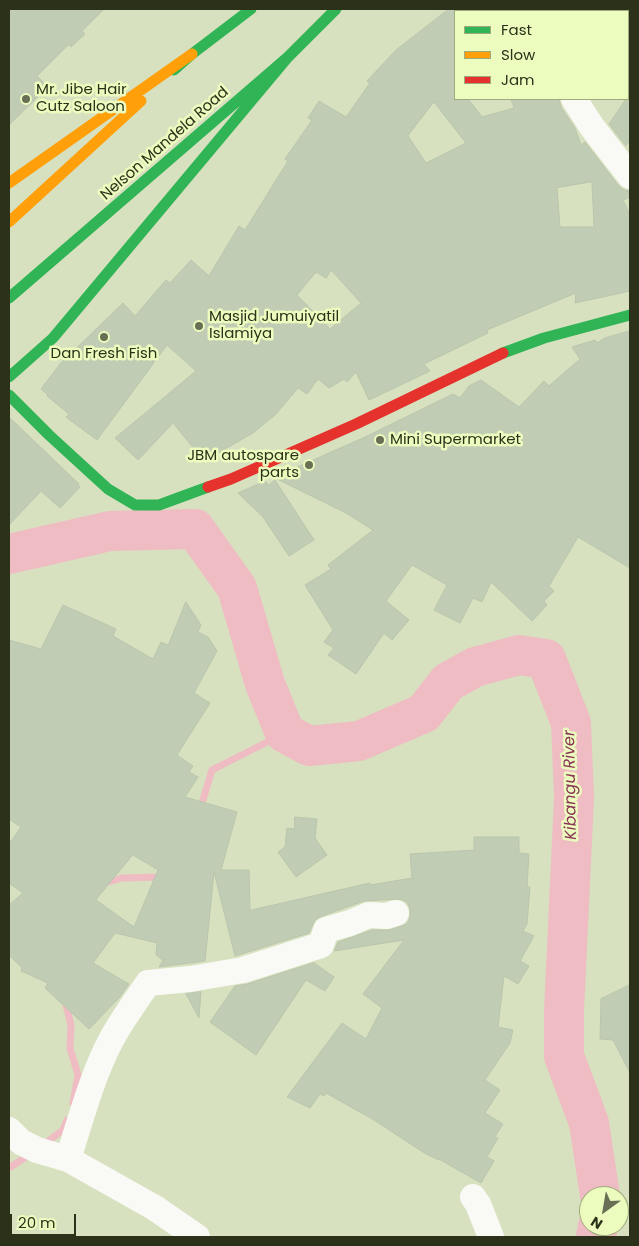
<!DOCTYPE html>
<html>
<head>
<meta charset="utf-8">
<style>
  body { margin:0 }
  #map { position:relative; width:639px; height:1246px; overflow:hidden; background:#d8e1bf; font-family:Poppins,sans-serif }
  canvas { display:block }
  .frame { position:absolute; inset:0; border:10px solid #2c321a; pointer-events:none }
  .legend { position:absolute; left:454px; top:10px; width:175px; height:90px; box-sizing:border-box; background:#ebfcbe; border:1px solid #9fab7c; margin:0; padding:6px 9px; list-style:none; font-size:15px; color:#2c321a }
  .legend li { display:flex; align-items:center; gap:10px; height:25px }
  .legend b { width:25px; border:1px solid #9fab7c }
  .north { position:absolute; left:579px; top:1186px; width:50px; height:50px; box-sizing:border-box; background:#ebfcbe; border:1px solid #9fab7c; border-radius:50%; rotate:212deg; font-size:14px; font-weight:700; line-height:20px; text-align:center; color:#2c321a }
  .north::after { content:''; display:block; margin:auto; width:18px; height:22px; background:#686f54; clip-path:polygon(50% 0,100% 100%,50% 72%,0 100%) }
  .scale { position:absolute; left:10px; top:1214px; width:66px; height:22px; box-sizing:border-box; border:2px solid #2c321a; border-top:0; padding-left:6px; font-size:15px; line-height:18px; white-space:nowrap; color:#2c321a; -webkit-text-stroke:4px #ebfcbe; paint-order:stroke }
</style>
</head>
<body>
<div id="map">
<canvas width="639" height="1246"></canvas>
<div class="frame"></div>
<ul class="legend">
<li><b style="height:6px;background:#30b455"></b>Fast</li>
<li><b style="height:6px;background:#ff9f0a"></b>Slow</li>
<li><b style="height:6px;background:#e5322d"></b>Jam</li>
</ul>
<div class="north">N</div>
<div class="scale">20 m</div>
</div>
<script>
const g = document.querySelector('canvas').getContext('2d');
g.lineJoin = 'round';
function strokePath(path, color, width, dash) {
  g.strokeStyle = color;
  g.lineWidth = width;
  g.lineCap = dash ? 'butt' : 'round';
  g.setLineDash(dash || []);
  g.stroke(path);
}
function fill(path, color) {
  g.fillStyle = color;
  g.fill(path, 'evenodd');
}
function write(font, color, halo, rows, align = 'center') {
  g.font = font + ' Poppins,sans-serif';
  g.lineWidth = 5;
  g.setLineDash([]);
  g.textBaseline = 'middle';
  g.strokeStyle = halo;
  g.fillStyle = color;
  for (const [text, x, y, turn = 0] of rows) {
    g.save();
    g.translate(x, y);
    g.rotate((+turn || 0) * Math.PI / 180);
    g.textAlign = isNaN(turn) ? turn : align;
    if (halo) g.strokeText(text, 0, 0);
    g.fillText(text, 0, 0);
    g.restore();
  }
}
strokePath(new Path2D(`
  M200 810 212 770 285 733
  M105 883 122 878 162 877 163 876
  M65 1001 71 1025 70 1048 78 1075 73 1103
  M43 1145 63 1130 67 1120
  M9 1168 32 1153`), '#eebcc2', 7);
strokePath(new Path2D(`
  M9 554 110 531 195 529 237 588 265 684 285 733 309 746 359 741 424 713 448 682 475 667 519 655 546 659 571 723 574 798 564 1011V1056L589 1123 600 1196
  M596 1237 598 1226`), '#eebcc2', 40);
const building = new Path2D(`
  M9 9H104L82 31 85 34 71 47 69 44 37 76 48 87 9 125Z
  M449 9H455V99H468L482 117 514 108 511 99H559L561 107 575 128 581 145 585 142 618 185 624 190 630 191V197L623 200 630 215V291L575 303 576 293 487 330 488 333 424 364 430 371 369 400 356 372 347 382 344 379 329 388 318 379 307 394 298 388 275 415 253 433 206 460 199 448 196 451 173 423 138 460 115 438 196 371 167 345 97 440 66 417 69 414 47 396 48 395 41 389 60 364 123 303 135 316 166 280 170 283 191 260 209 276 239 226 245 230 288 161 285 159 312 120 308 118 319 101 346 117 370 83 367 81 396 50ZM434 102 466 143 426 163 408 136ZM592 182 594 227H560L557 188ZM331 270 361 303 330 329 297 295 316 272 326 278Z
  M630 93V139L626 146 609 124 626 99H628Z
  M630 331V568L578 537 549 586 554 591 544 601 547 605 532 621 491 582 482 602 473 598 460 623 434 610 447 585 412 565 386 601 409 620 392 640 384 633 356 674 328 655 334 648 324 642 333 630 305 585 331 569 328 565 373 530 346 513 277 479 286 472 363 438 453 394 460 398 469 386 481 380 519 407 544 381 549 386 580 359 572 347 595 340 597 343 605 338Z
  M9 417 79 484 78 485 80 487 60 508 41 491 9 525Z
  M275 480 314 540 289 556 263 517 238 493 265 481 269 485Z
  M186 602 201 625 198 632 208 637 217 651 194 693 210 703 177 755 193 766 189 772 198 777 185 797 237 812 221 870H249L250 909 247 911 370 883V885L412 878 410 854 474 850V837H519V853L529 854 527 887H530L527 924 523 931 534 936 520 961 529 966 518 984 504 976 498 1027 513 1030 510 1043 485 1080 500 1090 485 1113 503 1124 495 1137 498 1138 487 1157 494 1161 481 1183 439 1159V1160L426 1154 374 1120 326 1093 324 1096 320 1094 310 1108 287 1097 342 1023 366 1039 382 1008 363 994 404 940 334 951 338 942 372 930H390L407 924 410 917V909L407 902 400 899 364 901 322 916 315 920 309 933 235 956 214 872 205 961 159 967 163 960 156 955 157 943 115 933 93 963 129 984 119 998 89 1029 45 988 48 983 21 971 22 968 9 955V905L23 893 9 883V844L21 827 9 819V640L41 649 63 605 116 629 113 636 153 659 161 642 168 645ZM133 855 158 870 134 927 96 900Z
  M295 817 317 819 315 838 327 855 296 877 278 852 285 847 287 828 294 829Z
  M314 963 334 977 325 991 306 980 256 1055 210 1022 235 986 247 984Z
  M630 985V1073L613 1040 600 1039 601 999Z
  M201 992 199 1018 186 994Z`);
fill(building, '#c0ccb3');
strokePath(building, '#b9c5ac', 1);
strokePath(new Path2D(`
  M529 9 531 11
  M574 99 592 127 630 176
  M9 1130 21 1142 37 1150 68 1159 155 1208 197 1237
  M68 1159C81 1119 91 1079 110 1042 121 1021 135 1002 148 983L190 979 243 970 321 945 326 930 350 923 369 915 386 916 396 913
  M473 1197 478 1204 491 1237`), '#f9faf5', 26);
strokePath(new Path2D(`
  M174 70 192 54 251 9
  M9 298 288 57 336 9
  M503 353 544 338 630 315
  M9 377 53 338 288 57
  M9 395 49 435 108 489 135 505H159L208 487`), '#30b455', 11);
strokePath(new Path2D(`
  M9 183 192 54
  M9 222 141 101`), '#ff9f0a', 11);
strokePath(new Path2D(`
  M208 487 231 479 356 424 503 353`), '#e5322d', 11);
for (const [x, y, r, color] of [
  [26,99,5,"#686f54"],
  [199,326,5,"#686f54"],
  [104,337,5,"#686f54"],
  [380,440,5,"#686f54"],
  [309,465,5,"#686f54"]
]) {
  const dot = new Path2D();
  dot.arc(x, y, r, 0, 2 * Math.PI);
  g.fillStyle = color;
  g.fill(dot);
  strokePath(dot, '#ebfcbe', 2);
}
write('15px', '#2c321a', '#ebfcbe', [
  ["Mr. Jibe Hair",36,90],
  ["Cutz Saloon",36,107],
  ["Masjid Jumuiyatil",209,317],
  ["Islamiya",209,334],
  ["Dan Fresh Fish",104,354,"center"],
  ["Mini Supermarket",390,440],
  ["JBM autospare",299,456,"right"],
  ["parts",299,473,"right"]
], 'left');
write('15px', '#2c321a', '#ebfcbe', [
  ["Nelson Mandela Road",165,144,-41]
]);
write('italic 16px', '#893253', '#ebfcbe', [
  ["Kibangu River",571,785,-91]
]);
</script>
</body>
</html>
